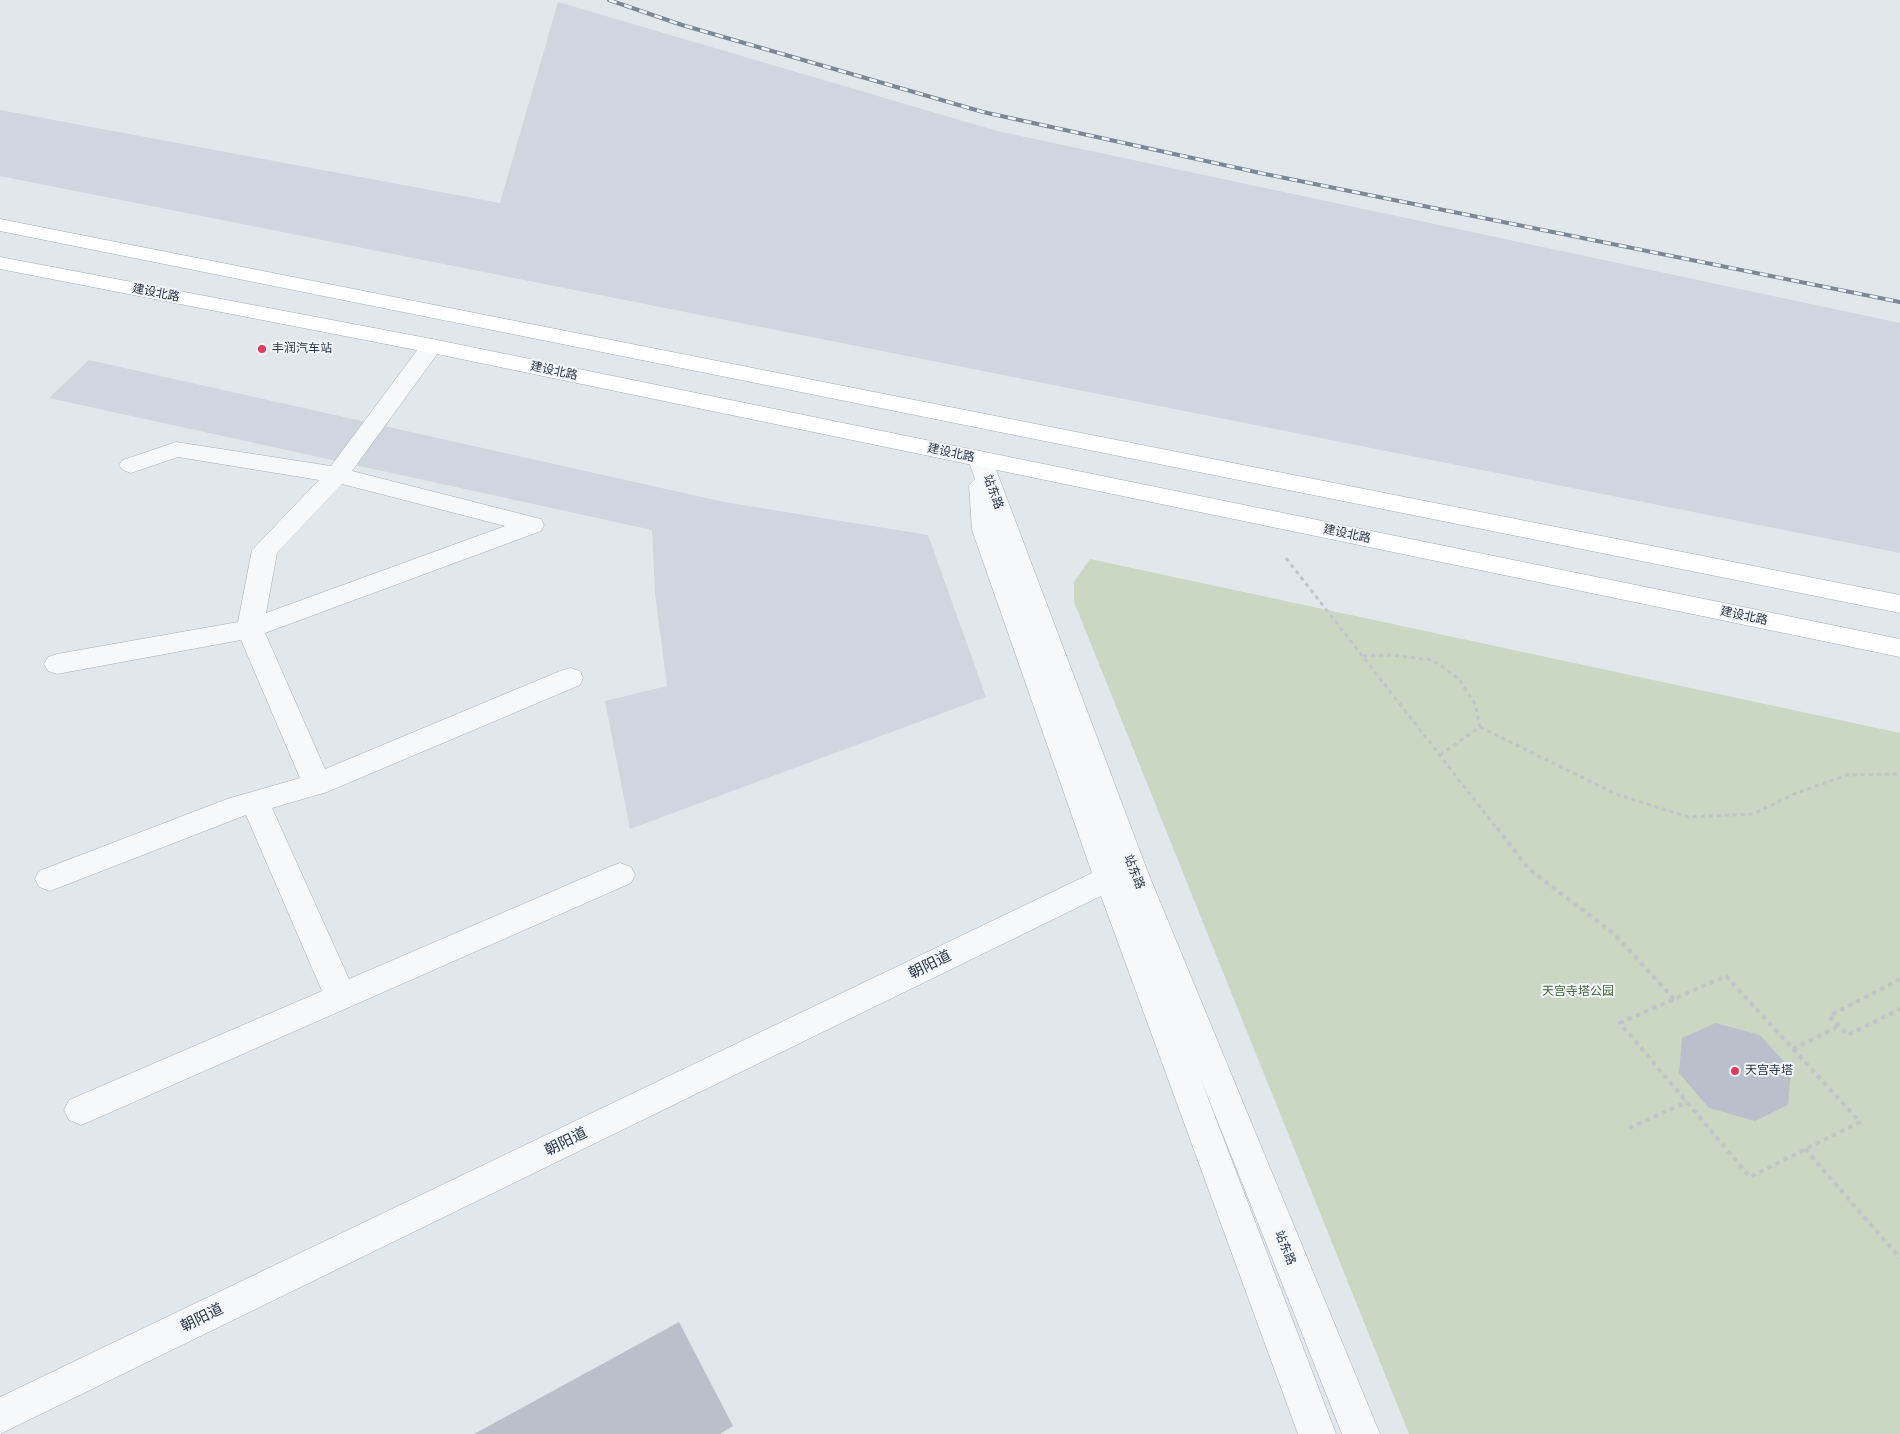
<!DOCTYPE html>
<html>
<head>
<meta charset="utf-8">
<style>
  body { margin:0 }
  canvas { display:block; background:#e2e7ec }
</style>
</head>
<body>
<canvas width="1900" height="1434"></canvas>
<script>
const context = document.querySelector('canvas').getContext('2d');
context.lineJoin = 'round';
function paint(path, color) { context.fillStyle = color; context.fill(path, 'evenodd'); }
function stroke(path, color, width, dash) { context.strokeStyle = color; context.lineWidth = width; context.lineCap = dash ? 'butt' : 'round'; context.setLineDash(dash || []); context.stroke(path); }
function label(font, color, halo, rows, align = 'center') {
  context.font = font + ' "IBM Plex Sans","Noto Sans SC",sans-serif'; context.lineWidth = 4; context.setLineDash([]); context.textBaseline = 'middle'; context.strokeStyle = halo; context.fillStyle = color; for (const [text, x, y, turn = 0] of rows) {
    context.save(); context.translate(x, y); context.rotate((+turn || 0) * Math.PI / 180); context.textAlign = isNaN(turn) ? turn : align; if (halo) context.strokeText(text, 0, 0); context.fillText(text, 0, 0); context.restore();
  }
}
const built = new Path2D(`
  M 558,2 L 997,131 L 1900,323 L 1900,553 L 0,176 L 0,110 L 500,203 Z
  M 89,360 L 724,502 L 928,535 L 986,697 L 630,829 L 605,701 L 667,686 L 655,594 L 652,530 L 49,398 Z`);
const green = new Path2D(`
  M 1090,559 L 1900,733 L 1900,1434 L 1409,1434 L 1074,602 L 1074,582 Z`);
const building = new Path2D(`
  M 1716,1023 L 1760,1035 L 1791,1070 L 1788,1105 L 1755,1121 L 1709,1108 L 1679,1073 L 1682,1038 Z
  M 679,1322 L 733,1426 L 720,1434 L 474,1434 Z`);
const pathFar1 = new Path2D(`
  M 1286,558 L 1498,830
  M 1363,656 L 1391,655 L 1432,660 L 1458,678 L 1475,704 L 1480,727 L 1440,755
  M 1480,727 L 1616,794 L 1688,817 L 1753,814 L 1794,794 L 1847,775 L 1900,774`);
const path = new Path2D(`
  M 1497,828 L 1529,869 L 1614,934 L 1674,999
  M 1726,976 L 1860,1122 L 1750,1177 L 1620,1023 Z
  M 1900,979 L 1829,1016 L 1848,1035 L 1900,1009
  M 1793,1049 L 1837,1027
  M 1629,1128 L 1687,1102
  M 1805,1149 L 1900,1258`);
const minor = new Path2D(`
  M 432,339 L 440,341 L 443,346 L 352,471 L 541,519 L 544,525 L 541,531 L 265,633 L 325,769 L 560,671 L 570,668 L 580,671 L 583,678 L 580,685 L 327,792 L 272,808 L 349,979 L 609,867 L 620,863 L 631,867 L 635,875 L 631,883 L 93,1120 L 81,1125 L 69,1120 L 64,1110 L 69,1100 L 322,991 L 246,815 L 50,891 L 39,887 L 35,879 L 39,871 L 227,799 L 300,778 L 241,640 L 57,674 L 48,671 L 44,664 L 48,657 L 57,654 L 238,622 L 252,550 L 319,480 L 178,457 L 131,473 L 123,470 L 119,465 L 123,460 L 176,442 L 331,466 L 424,341 ZM 342,484 L 505,526 L 266,613 L 277,553 Z
  M 980,451 L 988,454 L 992,459 L 1149,875 L 1380,1434 L 1342,1434 L 1200,1077 L 1336,1434 L 1298,1434 L 1101,896 L 0,1434 L 0,1397 L 1092,873 L 972,530 L 969,485 L 975,479 L 968,459 L 972,454 Z`);
const major = new Path2D(`
  M 0,219 L 1900,595 L 1900,613 L 0,231 Z
  M 0,257 L 432,339 L 1900,639 L 1900,657 L 432,353 L 0,269 Z`);
const rail = new Path2D(`
  M 609,0 L 682,25 L 983,112 L 1265,174 L 1900,302`);
const markers = [
  [262,349,5,"#de3b5f"],
  [1735,1071,5,"#de3b5f"]
];
const streetNames = [
  ["建设北路",156,293,11],
  ["建设北路",554,371,12],
  ["建设北路",951,453,12],
  ["站东路",993,492,70],
  ["建设北路",1347,534,12],
  ["建设北路",1744,616,12],
  ["站东路",1134,872,69],
  ["站东路",1285,1248,68]
];
const poiNames = [
  ["丰润汽车站",272,349],
  ["天宫寺塔",1745,1071]
];
const parkNames = [
  ["天宫寺塔公园",1578,992]
];
const nearStreetnames = [
  ["朝阳道",930,965,-26],
  ["朝阳道",566,1142,-26],
  ["朝阳道",202,1318,-26]
];
paint(built, '#d0d6df');
paint(green, '#c9d7c3');
paint(building, '#b9c0cb');
stroke(minor, '#a6aeb7', 1);
stroke(major, '#a0acb9', 1);
stroke(pathFar1, '#c0c5cb', 3, [4, 4]);
stroke(path, '#c0c5cb', 4, [4.5, 4.5]);
paint(minor, '#f6f8fa');
paint(major, '#fff');
stroke(rail, '#7a8798', 4);
stroke(rail, '#f3f6f9', 2.5, [8]);
for (const [x, y, r, color] of markers) { const dot = new Path2D(); dot.arc(x, y, r, 0, 2 * Math.PI); context.fillStyle = color; context.fill(dot); stroke(dot, '#f3f6f9', 2); }
label('12px', '#283547', '#f3f6f9', streetNames);
label('12px', '#283547', '#f3f6f9', poiNames, 'left');
label('12px', '#406434', '#f3f6f9', parkNames);
label('15px', '#283547', '#f3f6f9', nearStreetnames);
</script>
</body>
</html>
